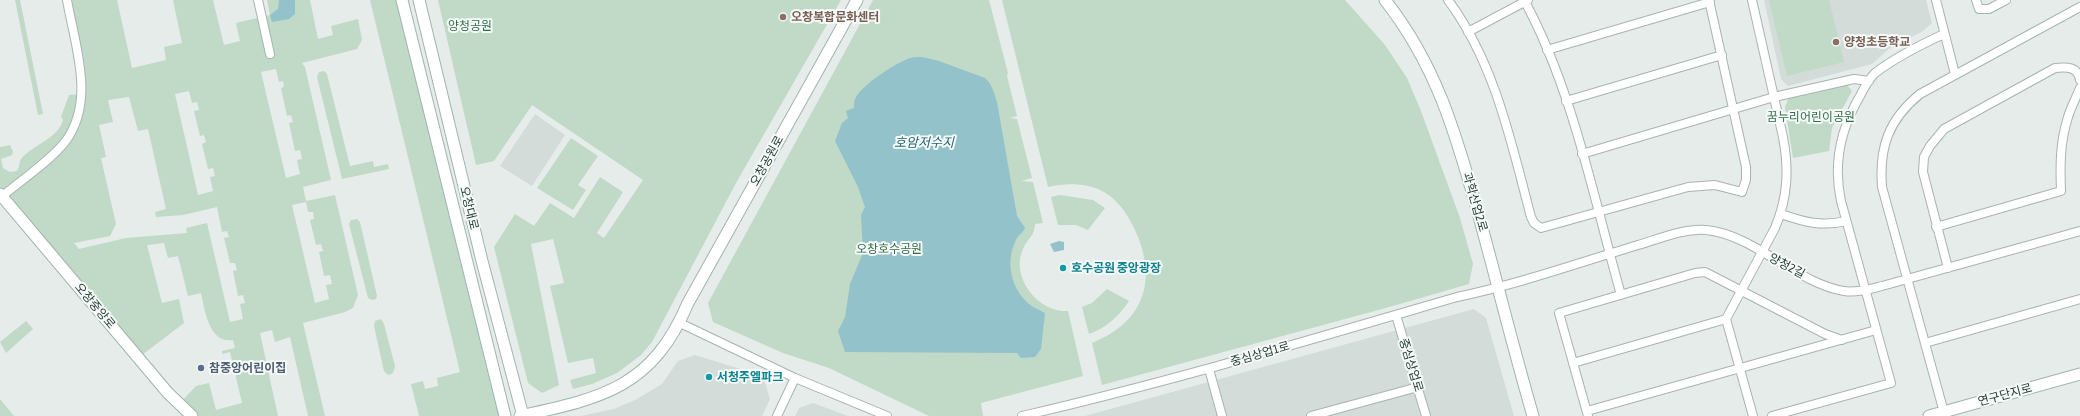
<!DOCTYPE html>
<html>
<head>
<meta charset="utf-8">
<style>
  body { margin:0 }
  canvas { display:block; background:#e5ece9 }
</style>
</head>
<body>
<canvas width="2080" height="416"></canvas>
<script>
const context = document.querySelector('canvas').getContext('2d');
context.lineJoin = 'round';
function paint(path, color) { context.fillStyle = color; context.fill(path, 'evenodd'); }
function stroke(path, color, width, dash) { context.strokeStyle = color; context.lineWidth = width; context.lineCap = dash ? 'butt' : 'round'; context.setLineDash(dash || []); context.stroke(path); }
function label(font, color, halo, rows, align = 'center') {
  context.font = font + ' "Asap Condensed","Noto Sans KR",sans-serif'; context.lineWidth = 4; context.setLineDash([]); context.textBaseline = 'middle'; context.strokeStyle = halo; context.fillStyle = color; for (const [text, x, y, turn = 0] of rows) {
    context.save(); context.translate(x, y); context.rotate((+turn || 0) * Math.PI / 180); context.textAlign = isNaN(turn) ? turn : align; if (halo) context.strokeText(text, 0, 0); context.fillText(text, 0, 0); context.restore();
  }
}
const built = new Path2D(`
  M 1764,0 L 1926,0 L 1932,23 L 1923,31 L 1889,49 L 1872,64 L 1788,86 L 1781,79 Z
  M 535,114 L 565,135 L 532,186 L 500,166 Z
  M 1474,309 L 1486,318 L 1514,416 L 1085,416 Z
  M 695,355 L 763,376 L 770,399 L 762,416 L 581,416 L 614,409 L 635,400 L 662,384 L 678,361 Z
  M 813,403 L 848,416 L 795,416 L 799,408 Z`);
const green = new Path2D(`
  M 15,0 L 20,0 L 43,114 L 38,115 Z
  M 67,0 L 117,0 L 132,68 L 166,60 L 164,47 L 182,43 L 173,0 L 213,0 L 224,45 L 240,41 L 236,23 L 270,15 L 267,0 L 310,0 L 318,39 L 333,35 L 331,26 L 358,19 L 362,40 L 357,49 L 302,63 L 305,67 L 331,180 L 303,187 L 306,201 L 335,195 L 358,295 L 353,308 L 345,312 L 303,323 L 325,416 L 308,416 L 290,337 L 275,342 L 272,330 L 260,333 L 278,416 L 192,416 L 179,404 L 196,386 L 209,383 L 216,410 L 242,403 L 230,352 L 222,354 L 222,351 L 235,348 L 233,340 C 209,344 205,311 201,293 L 188,296 L 178,256 L 168,258 L 164,243 L 147,245 L 162,303 L 179,299 L 184,323 L 138,358 L 0,194 L 0,147 L 10,145 L 13,152 L 12,155 L 1,159 L 3,168 L 10,172 L 17,171 C 20,167 19,162 21,159 C 32,145 58,139 63,120 L 61,117 L 69,95 L 82,94 ZM 276,69 L 279,82 L 283,81 L 284,87 L 281,88 L 287,116 L 291,115 L 293,122 L 289,123 L 295,151 L 300,150 L 302,159 L 297,160 L 300,174 L 286,178 L 261,72 ZM 189,91 L 192,103 L 197,102 L 199,110 L 194,111 L 200,136 L 204,135 L 206,142 L 202,144 L 208,169 L 213,168 L 215,176 L 210,177 L 213,191 L 198,195 L 175,94 ZM 129,97 L 138,131 L 148,129 L 166,209 L 155,212 L 156,217 L 183,215 L 217,207 L 222,232 L 227,231 L 229,237 L 224,238 L 230,263 L 235,263 L 237,270 L 233,271 L 238,296 L 243,295 L 245,303 L 240,304 L 243,319 L 230,322 L 207,223 L 186,228 L 187,233 L 126,238 L 79,249 L 74,243 L 110,236 L 116,224 L 101,158 L 106,157 L 99,125 L 113,122 L 108,100 ZM 306,202 L 308,212 L 313,212 L 314,219 L 310,220 L 316,245 L 321,244 L 323,251 L 319,252 L 324,276 L 330,275 L 332,284 L 326,285 L 329,299 L 315,303 L 292,205 Z
  M 370,0 L 402,0 L 504,416 L 419,416 L 411,384 L 423,381 L 425,389 L 438,386 L 437,378 L 460,372 Z
  M 438,0 L 841,0 L 736,183 L 652,342 L 641,355 L 617,373 L 592,384 L 573,389 L 570,380 L 596,373 L 593,358 L 568,363 L 550,286 L 564,283 L 553,239 L 531,244 L 559,385 L 542,393 L 528,383 L 494,247 L 515,214 L 534,226 L 550,203 L 574,218 L 600,177 L 623,192 L 597,233 L 604,238 L 643,180 L 532,105 L 494,161 L 476,165 Z
  M 873,0 L 989,0 L 1008,73 L 1007,76 L 1017,116 L 1010,118 L 1017,119 L 1032,178 L 1021,181 L 1033,182 L 1043,223 L 1035,224 C 1035,236 1027,239 1023,249 C 1010,278 1039,313 1068,311 L 1083,376 L 981,403 L 983,416 L 929,416 L 829,368 L 783,353 L 713,322 L 708,303 Z
  M 1002,0 L 1345,0 L 1385,45 L 1407,78 L 1421,111 L 1460,218 L 1473,264 L 1469,284 L 1393,306 L 1102,385 L 1092,343 C 1147,321 1159,276 1132,224 C 1126,212 1115,197 1102,191 C 1086,183 1066,183 1048,187 Z
  M 1769,0 L 1829,0 L 1844,62 L 1787,76 Z
  M 324,71 L 327,74 L 350,166 L 373,161 L 374,167 L 388,164 L 389,169 L 342,179 L 317,77 L 319,72 Z
  M 1846,83 L 1852,91 L 1832,128 L 1829,151 L 1793,158 L 1785,107 L 1789,97 Z
  M 571,138 L 598,156 L 578,185 L 586,190 L 573,210 L 537,188 Z
  M 1060,195 L 1093,200 L 1105,208 L 1088,230 L 1076,225 L 1058,225 L 1051,197 Z
  M 357,219 L 360,222 L 377,296 L 376,299 L 372,300 L 368,298 L 349,224 L 351,220 Z
  M 1107,289 L 1129,301 C 1119,316 1106,328 1089,334 L 1082,307 L 1092,303 Z
  M 381,319 L 384,324 L 395,366 L 393,373 L 388,375 L 384,371 L 374,326 L 375,321 Z
  M 26,321 L 33,329 L 6,353 L 0,342 Z
  M 0,399 L 14,416 L 0,416 Z`);
const water = new Path2D(`
  M 279,0 L 295,0 L 295,14 L 289,19 L 272,22 L 270,15 L 278,9 Z
  M 922,57 L 939,61 L 985,78 C 992,84 994,93 997,102 L 1017,216 L 1025,228 C 1023,233 1018,235 1016,240 C 1006,259 1010,284 1024,299 C 1029,306 1038,309 1045,313 L 1041,349 L 1035,357 L 1021,358 L 1017,353 L 845,352 L 838,331 L 845,317 L 850,284 L 863,253 L 861,215 L 865,207 L 858,187 L 835,141 L 842,123 L 848,118 L 846,111 L 854,108 C 854,105 854,101 855,99 C 860,86 897,62 910,58 C 913,57 918,57 922,57 Z
  M 1059,241 L 1064,242 L 1064,250 L 1054,252 L 1050,244 Z`);
const street = new Path2D(`
  M 258,0 L 270,54
  M 1448,0 C 1495,63 1511,142 1531,217 L 1534,223 L 1541,228 L 1688,187 L 1715,185 L 1742,192 L 1746,180 L 1746,167 L 1709,0
  M 1524,0 C 1572,87 1594,199 1621,295
  M 1936,0 L 1955,74
  M 1976,0 L 1979,9 L 1989,9 L 2006,0
  M 1468,32 L 1528,0
  M 1547,50 L 1710,2
  M 1566,101 L 1722,55
  M 1582,154 L 1774,97 L 1854,79 L 1869,81
  M 0,198 C 20,181 49,162 65,142 C 96,101 75,46 67,0
  M 1781,214 C 1804,222 1822,227 1846,221
  M 1936,227 L 2061,191 C 2060,165 2060,142 2068,117 C 2071,107 2076,98 2080,88
  M 1948,268 L 1923,172 L 1924,157 L 1930,146 L 1944,129 L 2055,68 C 2066,67 2078,66 2080,80
  M 1396,315 L 1426,416
  M 1726,319 L 1775,228 C 1788,197 1789,169 1783,137 L 1752,0
  M 680,323 L 795,378 L 887,416
  M 1925,343 L 2080,299
  M 1573,363 L 1726,319 L 1753,416
  M 1209,369 L 1222,416
  M 1587,411 L 1876,330
  M 777,416 L 795,378
  M 1022,416 C 1169,382 1313,339 1457,297 C 1519,284 1578,263 1638,245 C 1659,239 1684,228 1706,230 C 1753,234 1798,284 1844,291 C 1856,293 1870,289 1882,286 L 2080,231
  M 1311,416 L 1418,387
  M 1588,416 L 1559,313 L 1695,273 L 1705,272 L 1825,334 L 1842,340
  M 1772,416 L 1891,383 L 1841,201 C 1833,164 1841,128 1860,96 C 1864,88 1869,79 1875,73 C 1896,57 1920,45 1944,34
  M 1945,416 L 1882,187 C 1879,148 1888,120 1920,94 L 2080,7`);
const secondary = new Path2D(`
  M 402,0 L 505,416
  M 419,0 L 482,261 L 523,416
  M 1385,0 C 1436,65 1455,131 1477,209 C 1496,278 1513,347 1533,416
  M 0,194 L 168,393 L 192,416
  M 520,416 C 602,398 652,388 688,303 L 857,0
  M 1929,416 L 2080,374`);
const markers = [
  [783,17,4,"#8d6e63"],
  [1836,42,4,"#8d6e63"],
  [1063,268,4,"#0f9aa8"],
  [201,368,4,"#5c6f8a"],
  [709,377,4,"#0f9aa8"]
];
const educationNames = [
  ["오창복합문화센터",791,17],
  ["양청초등학교",1844,42]
];
const parkNames = [
  ["양청공원",470,26],
  ["꿈누리어린이공원",1811,117],
  ["오창호수공원",889,249]
];
const streetNames = [
  ["오창공원로",767,161,-61],
  ["과학산업2로",1475,202,74],
  ["오창대로",469,208,76],
  ["양청2길",1787,266,28],
  ["오창중앙로",95,306,50],
  ["중심상업1로",1260,354,-16],
  ["중심상업로",1411,365,73],
  ["연구단지로",2005,395,-15]
];
const cultureNames = [
  ["호수공원 중앙광장",1071,268],
  ["서청주엘파크",717,377]
];
const serviceNames = [
  ["참중앙어린이집",209,368]
];
const waterNames = [
  ["호암저수지",924,143]
];
paint(built, '#d3dcd8');
paint(green, '#c0dac7');
paint(water, '#94c2ca');
stroke(street, '#a8b4b0', 10);
stroke(secondary, '#a1b4ad', 13);
stroke(street, '#fff', 8);
stroke(secondary, '#fff', 11);
for (const [x, y, r, color] of markers) { const dot = new Path2D(); dot.arc(x, y, r, 0, 2 * Math.PI); context.fillStyle = color; context.fill(dot); stroke(dot, '#f5f9f7', 1.5); }
label('bold 12px', '#785e54', '#f5f9f7', educationNames, 'left');
label('12px', '#356e4b', '#f5f9f7', parkNames);
label('12px', '#263c36', '#f5f9f7', streetNames);
label('bold 12px', '#0d838f', '#f5f9f7', cultureNames, 'left');
label('bold 12px', '#4e5e75', '#f5f9f7', serviceNames, 'left');
label('italic 13px', '#276571', '#f5f9f7', waterNames);
</script>
</body>
</html>
